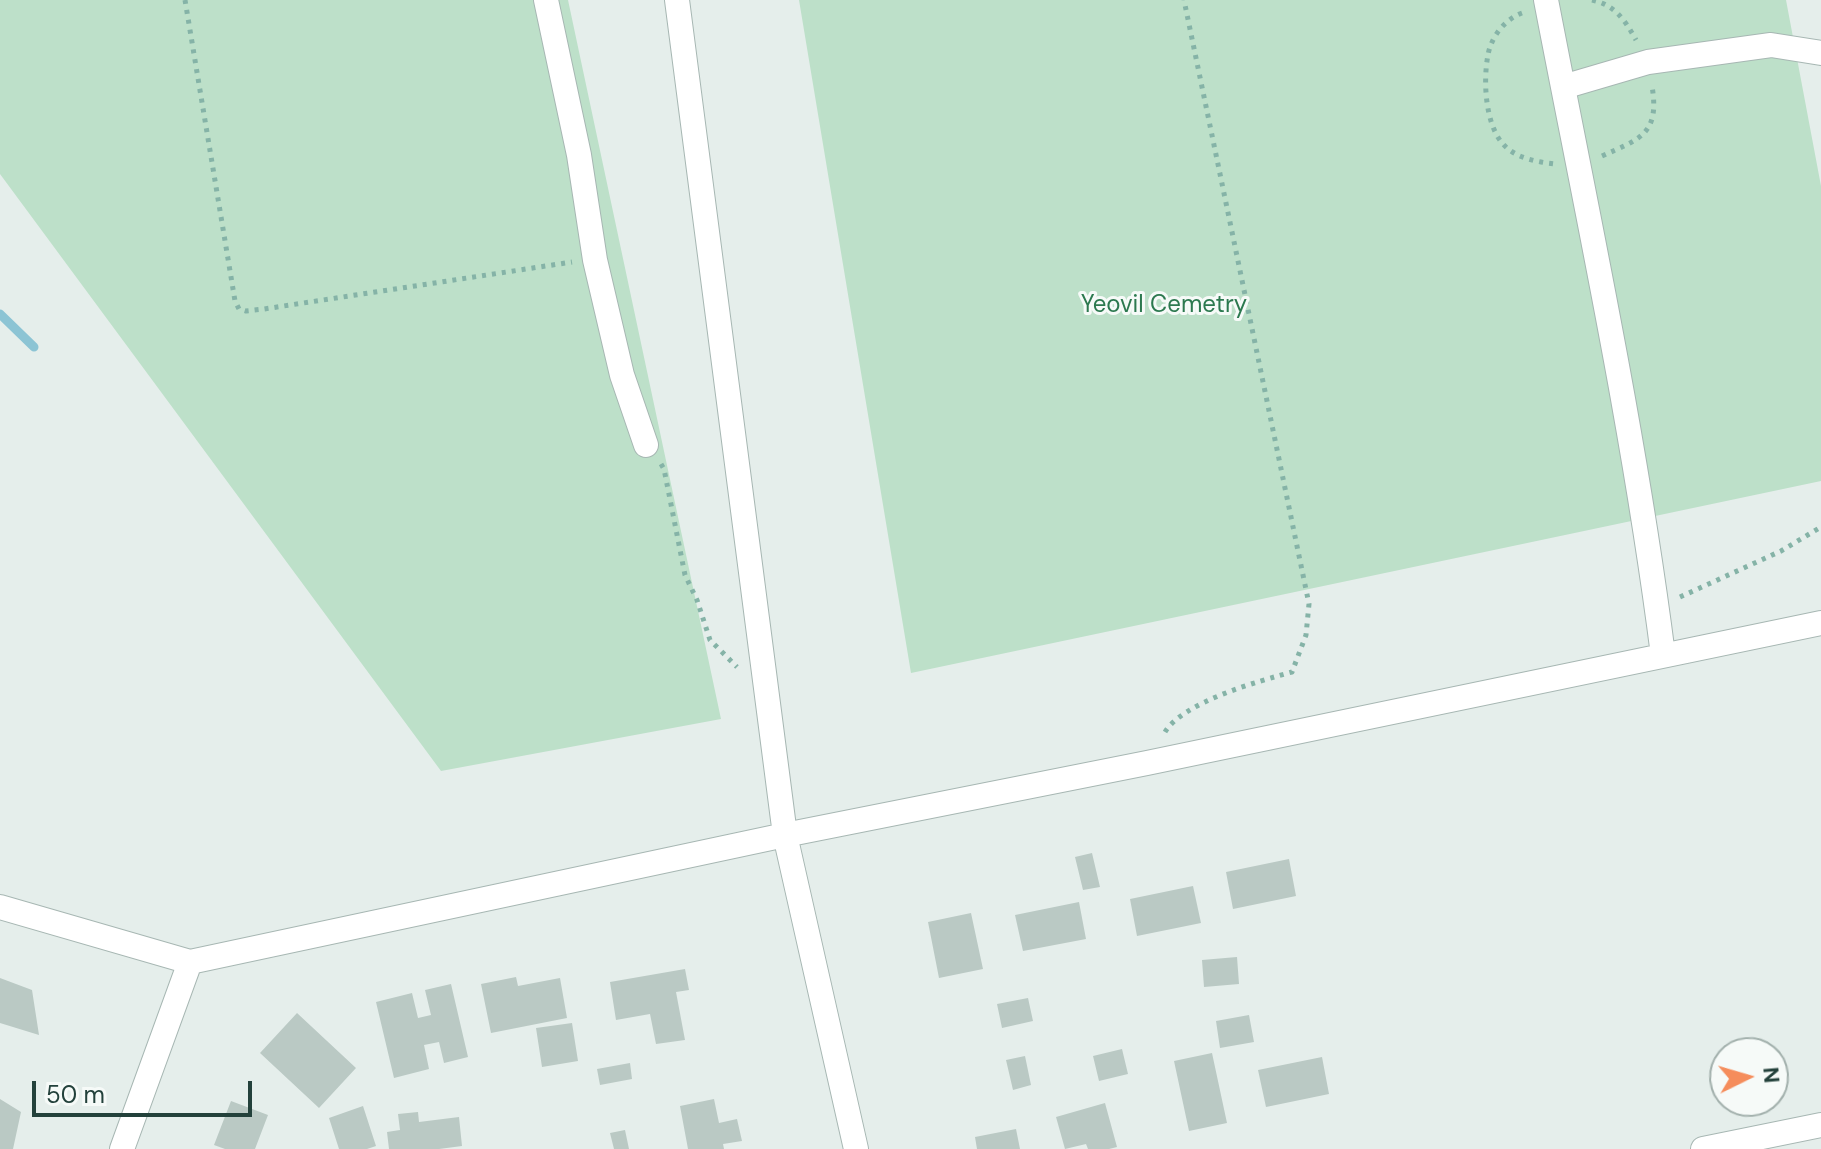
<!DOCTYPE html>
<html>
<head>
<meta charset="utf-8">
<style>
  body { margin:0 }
  #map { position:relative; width:1821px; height:1149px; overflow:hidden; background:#e5eeeb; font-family:"DM Sans",sans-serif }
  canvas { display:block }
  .north { position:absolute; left:1709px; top:1037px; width:80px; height:80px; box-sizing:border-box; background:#f6faf8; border:2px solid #a2b0ac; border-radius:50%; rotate:85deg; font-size:22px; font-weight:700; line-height:32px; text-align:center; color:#23413b }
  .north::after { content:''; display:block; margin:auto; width:28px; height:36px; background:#f58d5c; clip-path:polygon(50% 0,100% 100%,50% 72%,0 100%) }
  .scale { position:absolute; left:32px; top:1081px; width:220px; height:36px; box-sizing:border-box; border:4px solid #23413b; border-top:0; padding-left:10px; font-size:24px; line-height:28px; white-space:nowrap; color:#23413b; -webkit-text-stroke:6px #f6faf8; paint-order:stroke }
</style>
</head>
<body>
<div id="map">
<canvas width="1821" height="1149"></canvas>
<div class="north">N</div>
<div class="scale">50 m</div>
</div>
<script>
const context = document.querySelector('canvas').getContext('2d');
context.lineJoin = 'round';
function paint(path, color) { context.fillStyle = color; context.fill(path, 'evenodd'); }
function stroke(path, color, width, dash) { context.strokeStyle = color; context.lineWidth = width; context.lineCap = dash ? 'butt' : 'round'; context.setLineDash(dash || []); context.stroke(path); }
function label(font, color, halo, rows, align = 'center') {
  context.font = font + ' "DM Sans",sans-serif'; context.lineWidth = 6; context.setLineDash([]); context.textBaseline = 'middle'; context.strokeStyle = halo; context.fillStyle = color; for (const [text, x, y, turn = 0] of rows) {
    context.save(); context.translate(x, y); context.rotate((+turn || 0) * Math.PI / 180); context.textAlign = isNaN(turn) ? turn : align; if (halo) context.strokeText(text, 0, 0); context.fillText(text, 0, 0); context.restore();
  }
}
const green = new Path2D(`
  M 0,0 L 568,0 L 721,719 L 441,771 L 0,174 Z
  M 799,0 L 1786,0 L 1821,186 L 1821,481 L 911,673 Z`);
const stream = new Path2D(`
  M 0,314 L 34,347`);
const building = new Path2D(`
  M 1092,853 L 1100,887 L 1083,890 L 1075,857 Z
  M 1289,859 L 1296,896 L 1233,909 L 1226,872 Z
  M 1193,886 L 1201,923 L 1137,936 L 1130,899 Z
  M 1079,902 L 1086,939 L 1023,951 L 1015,915 Z
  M 971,913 L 983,969 L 939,978 L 928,922 Z
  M 1237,957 L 1239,984 L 1204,987 L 1202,960 Z
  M 685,969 L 689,990 L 676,992 L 685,1040 L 656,1044 L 650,1014 L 616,1020 L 610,982 Z
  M 516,977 L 518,986 L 560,978 L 567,1018 L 491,1033 L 481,984 Z
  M 0,978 L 32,990 L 39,1035 L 0,1023 Z
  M 451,984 L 468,1057 L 444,1063 L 439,1042 L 424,1045 L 429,1069 L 394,1078 L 376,1002 L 412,993 L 418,1018 L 431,1015 L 425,990 Z
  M 1028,998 L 1033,1021 L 1002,1028 L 997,1004 Z
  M 297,1013 L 356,1068 L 319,1108 L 260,1053 Z
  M 1249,1015 L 1254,1042 L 1220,1048 L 1216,1021 Z
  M 572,1023 L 578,1061 L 542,1067 L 536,1028 Z
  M 1122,1049 L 1128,1074 L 1099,1081 L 1093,1056 Z
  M 1212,1053 L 1227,1123 L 1189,1131 L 1174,1061 Z
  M 1025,1056 L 1031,1085 L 1013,1090 L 1006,1060 Z
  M 1322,1057 L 1329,1094 L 1266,1107 L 1258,1070 Z
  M 630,1063 L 632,1079 L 600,1085 L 597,1069 Z
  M 0,1099 L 21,1112 L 13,1149 L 0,1149 Z
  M 714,1099 L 719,1123 L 737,1119 L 742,1141 L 723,1144 L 724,1149 L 688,1149 L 680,1106 Z
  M 231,1101 L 268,1115 L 255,1149 L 225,1149 L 214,1145 Z
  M 1105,1103 L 1117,1147 L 1109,1149 L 1088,1149 L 1086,1144 L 1065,1149 L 1056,1117 Z
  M 363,1106 L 376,1146 L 367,1149 L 339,1149 L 329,1118 Z
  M 418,1112 L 419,1122 L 459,1117 L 462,1146 L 439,1149 L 389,1149 L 387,1132 L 400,1130 L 398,1114 Z
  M 1016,1129 L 1020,1149 L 977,1149 L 975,1137 Z
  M 625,1130 L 629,1149 L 614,1149 L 610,1133 Z`);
const path = new Path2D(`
  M 185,0 L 235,301 L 239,309 L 246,311 L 264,309 L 572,262
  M 1592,0 C 1615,5 1625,20 1636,40
  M 1522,13 C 1505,19 1491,37 1488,55 C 1483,80 1485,124 1503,144 C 1515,158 1537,162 1555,164
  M 1602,156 C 1640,139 1660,134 1652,86
  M 661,464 L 664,469 L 685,575 L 697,600 L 710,640 L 737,667
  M 1680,597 L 1781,551 L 1821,527
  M 1165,732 C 1183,702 1259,681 1292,672 L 1306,635 L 1309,604 L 1184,0`);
const minor = new Path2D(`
  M 546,0 L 579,155 L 595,260 L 622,375 L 646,445
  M 677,0 L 785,835 L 856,1149
  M 1546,0 C 1588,218 1635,435 1663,655
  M 1563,87 L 1648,62 L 1771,45 L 1821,53
  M 0,907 L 190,962
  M 122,1149 L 190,962 L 785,835 L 1147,763 L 1821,623
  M 1703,1149 L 1821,1125`);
const parkNames = [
  ["Yeovil Cemetry",1164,306]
];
paint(green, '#bde0c9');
stroke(stream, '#8cc4d4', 9);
paint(building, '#bac9c4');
stroke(minor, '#a7b7b3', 26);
stroke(path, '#85b3a7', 5, [4, 6]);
stroke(minor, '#fff', 24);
label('24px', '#2c794f', '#f6faf8', parkNames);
</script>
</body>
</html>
